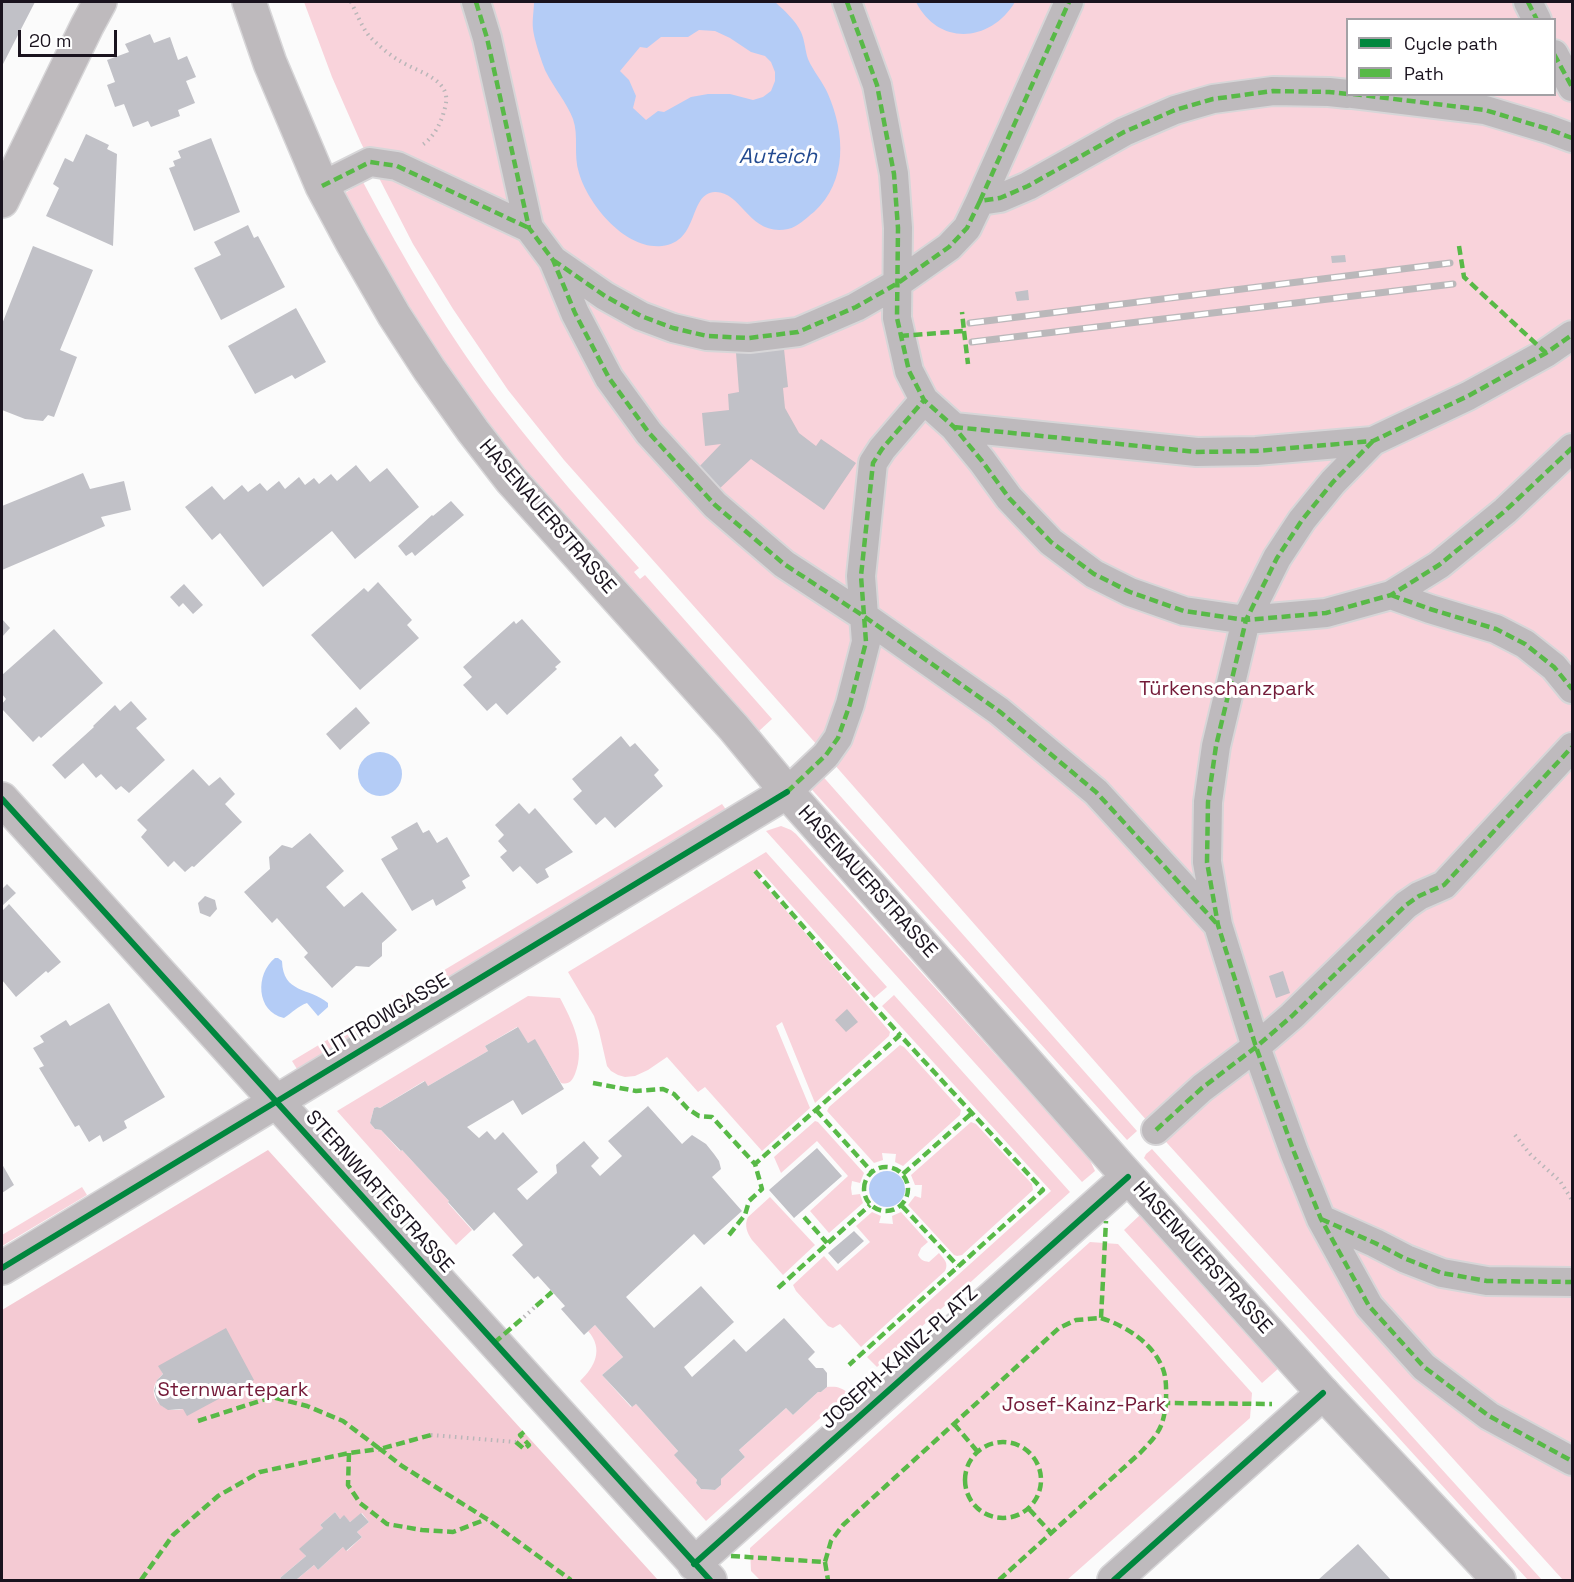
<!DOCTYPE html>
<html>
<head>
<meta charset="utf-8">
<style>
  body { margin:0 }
  #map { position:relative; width:1574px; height:1582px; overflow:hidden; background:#fbfbfb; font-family:"Space Grotesk",sans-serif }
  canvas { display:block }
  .frame { position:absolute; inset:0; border:3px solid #1a131e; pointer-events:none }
  .legend { position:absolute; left:1346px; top:18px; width:210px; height:78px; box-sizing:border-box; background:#fff; border:2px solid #a3a1a5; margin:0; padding:8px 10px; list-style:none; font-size:18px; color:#1a131e }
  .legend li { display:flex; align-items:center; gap:12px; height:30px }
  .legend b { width:30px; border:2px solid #a3a1a5 }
  .scale { position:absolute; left:18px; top:30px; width:99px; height:27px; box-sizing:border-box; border:3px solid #1a131e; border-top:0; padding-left:8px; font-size:18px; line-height:21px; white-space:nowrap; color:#1a131e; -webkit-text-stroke:4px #fff; paint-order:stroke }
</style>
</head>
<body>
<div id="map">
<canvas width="1574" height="1582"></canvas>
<div class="frame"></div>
<ul class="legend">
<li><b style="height:8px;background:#00873e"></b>Cycle path</li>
<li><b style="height:8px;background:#58b947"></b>Path</li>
</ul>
<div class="scale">20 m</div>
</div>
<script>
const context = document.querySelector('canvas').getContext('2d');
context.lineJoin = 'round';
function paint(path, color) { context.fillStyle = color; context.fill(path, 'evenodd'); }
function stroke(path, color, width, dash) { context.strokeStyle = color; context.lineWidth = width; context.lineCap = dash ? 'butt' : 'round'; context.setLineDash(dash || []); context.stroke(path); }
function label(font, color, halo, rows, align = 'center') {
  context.font = font + ' "Space Grotesk",sans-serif'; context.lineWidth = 6; context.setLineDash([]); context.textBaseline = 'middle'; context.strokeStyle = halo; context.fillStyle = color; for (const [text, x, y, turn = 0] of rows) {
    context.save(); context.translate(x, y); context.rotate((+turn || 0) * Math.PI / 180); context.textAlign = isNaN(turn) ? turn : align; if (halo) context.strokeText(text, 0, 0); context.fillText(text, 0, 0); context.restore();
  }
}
const green = new Path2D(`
  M 304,2 L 1572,2 L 1572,1580 L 1563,1580 L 1148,1122 L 826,755 L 564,460 L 508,390 L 453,309 L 413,244 L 361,143 L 332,77 ZM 1348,20 L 1554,20 L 1554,94 L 1348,94 Z
  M 363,182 C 405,261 449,337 503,407 C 546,463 592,515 639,568 L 634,572 L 640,579 L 645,575 L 772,719 L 759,731 L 561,511 L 532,479 L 485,419 L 441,357 L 398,290 L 345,193 Z
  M 819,772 L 1137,1131 L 1127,1140 L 806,783 Z
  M 722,804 L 727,811 L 384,1019 L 379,1009 Z
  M 781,826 L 791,830 L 796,834 L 1089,1158 L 1095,1171 L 1082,1182 L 766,831 Z
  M 766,852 L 887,987 L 874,998 L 759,869 L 753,872 L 890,1032 L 889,1036 L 815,1103 L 782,1022 L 776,1026 L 810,1108 L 762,1151 L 705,1087 L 698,1092 L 667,1057 L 648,1070 L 635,1076 L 625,1077 L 618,1075 L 611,1071 L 607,1066 L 599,1031 L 594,1016 L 568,972 Z
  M 894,995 L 1070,1192 L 877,1367 L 867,1357 L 1051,1191 L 882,1006 Z
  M 528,996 L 560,998 C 572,1021 586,1047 575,1074 C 572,1081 569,1085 561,1083 L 535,1040 L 528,1043 L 517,1027 L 485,1046 L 488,1051 L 428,1086 L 424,1081 L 380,1108 L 377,1107 L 374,1108 L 370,1123 L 375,1129 L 381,1130 L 400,1151 L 402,1150 L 449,1201 L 448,1203 L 472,1230 L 456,1245 L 337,1111 Z
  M 367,1016 L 372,1025 L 297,1069 L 292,1061 Z
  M 900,1045 L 904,1047 L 961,1110 L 960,1115 L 903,1166 L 895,1162 L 896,1154 L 882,1153 L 883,1160 L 874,1163 L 827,1111 L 829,1107 Z
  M 815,1121 L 818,1122 L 864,1173 L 860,1183 L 852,1181 L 851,1188 L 852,1195 L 860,1194 L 863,1203 L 829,1233 L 810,1211 L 848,1176 L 817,1141 L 781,1173 L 774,1157 Z
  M 971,1122 L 976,1124 L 1032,1184 L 1033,1190 L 962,1255 L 957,1256 L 954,1255 L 908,1205 L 915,1196 L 921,1198 L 922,1185 L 915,1185 L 911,1175 Z
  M 1152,1149 L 1542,1580 L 1528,1580 L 1146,1160 L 1144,1158 L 1146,1154 Z
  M 82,1187 L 87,1195 L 2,1246 L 2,1235 Z
  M 770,1197 L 815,1245 L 783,1275 L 752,1240 C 747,1233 744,1225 748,1217 Z
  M 872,1212 L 881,1216 L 879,1223 L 893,1224 L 892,1216 L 901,1212 L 928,1242 L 921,1248 L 918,1255 C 921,1260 923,1261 929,1262 L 939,1253 C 944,1259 949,1263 945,1271 L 861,1347 L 840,1324 L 833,1328 L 828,1326 L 796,1291 L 793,1285 L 824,1256 L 837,1271 L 870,1242 L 856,1226 Z
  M 1140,1215 L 1279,1368 L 1262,1383 L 1124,1230 Z
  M 1090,1242 L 1118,1244 L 1252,1393 L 1250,1418 L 1067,1580 L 760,1580 L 751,1571 L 750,1548 Z
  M 595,1325 L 623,1357 L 602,1375 L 631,1407 L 636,1404 L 678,1451 L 675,1455 L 697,1480 L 696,1483 L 701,1489 L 715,1490 L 721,1485 L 721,1479 L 745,1457 L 739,1450 L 786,1408 L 793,1415 L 818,1392 L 821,1392 L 827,1387 C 836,1386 841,1387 848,1393 L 706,1521 L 580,1381 C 595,1367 604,1349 588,1331 Z`);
const forest = new Path2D(`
  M 268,1150 L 658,1580 L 296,1580 L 314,1565 L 318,1570 L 343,1547 L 347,1551 L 362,1537 L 357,1532 L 369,1522 L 362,1513 L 350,1522 L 344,1516 L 340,1519 L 335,1512 L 320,1525 L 323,1528 L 300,1549 L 306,1556 L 280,1578 L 282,1580 L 2,1580 L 2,1310 ZM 159,1366 L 187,1416 L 183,1409 C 158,1415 143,1390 163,1374 Z`);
const water = new Path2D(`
  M 534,2 L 775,2 C 784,10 796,21 801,32 C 805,41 805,50 808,59 C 813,71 823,82 828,94 C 845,133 848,181 814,212 C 806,218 798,227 788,229 C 749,237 742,191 715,192 C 688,193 700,242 662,246 C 625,250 588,204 579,173 C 573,155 579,136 573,119 C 567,103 554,88 546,72 C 542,63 534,39 533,29 C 532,20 534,10 534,2 ZM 699,30 L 715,31 L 730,38 L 751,52 L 765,56 L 771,62 L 775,72 L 775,81 L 771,91 L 763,97 L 753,100 L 730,94 L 708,94 L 691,97 L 664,112 L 658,111 L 646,120 L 633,108 L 636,96 L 629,80 L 620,71 L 640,47 L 647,48 L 661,37 L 688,37 Z
  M 916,2 L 1015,2 C 991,42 939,47 916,2 Z
  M358 774a22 22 0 1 1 44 0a22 22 0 1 1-44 0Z
  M 275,958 L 278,958 L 282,961 C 283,994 309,987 328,1003 L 328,1007 L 318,1016 L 307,1003 C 298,1006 292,1013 284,1018 C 256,1012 255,974 275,958 Z
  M869 1189a18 18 0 1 1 36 0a18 18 0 1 1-36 0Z`);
const building = new Path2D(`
  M 2,2 L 35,2 L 2,66 Z
  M 150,34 L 154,43 L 170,37 L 178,60 L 187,56 L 196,77 L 186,81 L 195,103 L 178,110 L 180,116 L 151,127 L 148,121 L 133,127 L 124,104 L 115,107 L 107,85 L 115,82 L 107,60 L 129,52 L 125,44 Z
  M 86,134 L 109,145 L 107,149 L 117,154 L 113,246 L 46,216 L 59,188 L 53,184 L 65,158 L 73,162 Z
  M 211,138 L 240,212 L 194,231 L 169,168 L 175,166 L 173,161 L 181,158 L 178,151 Z
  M 248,225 L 254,238 L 258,236 L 285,287 L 221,320 L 194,268 L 221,255 L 214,242 Z
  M 33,246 L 93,270 L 60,350 L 77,357 L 54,417 L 48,415 L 43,421 L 25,419 L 2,410 L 2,324 Z
  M 1345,255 L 1346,262 L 1332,263 L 1331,256 Z
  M 1028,290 L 1029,300 L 1017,301 L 1015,292 Z
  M 296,308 L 326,362 L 295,379 L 292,375 L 255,394 L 228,346 Z
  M 784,349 L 788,387 L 783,388 L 785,408 L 799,433 L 816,446 L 821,439 L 856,463 L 824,510 L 751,459 L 718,490 L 697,469 L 721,444 L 705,446 L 702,413 L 729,410 L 728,394 L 739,392 L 736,353 Z
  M 356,465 L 370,482 L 387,468 L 419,507 L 355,559 L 332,531 L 263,587 L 220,533 L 212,540 L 185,507 L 212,486 L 224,500 L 242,485 L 248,492 L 260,483 L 267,491 L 279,481 L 285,489 L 299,477 L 305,485 L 314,478 L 319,484 L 331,474 L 337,481 Z
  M 83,473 L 90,489 L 124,481 L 131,510 L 101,517 L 105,526 L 2,570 L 2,506 Z
  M 451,501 L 464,515 L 415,556 L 412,552 L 406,556 L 398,546 L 432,515 L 433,516 Z
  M 378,582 L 412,620 L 407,625 L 419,638 L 360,690 L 311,635 L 364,588 L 368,592 Z
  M 184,584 L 203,605 L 193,614 L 183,603 L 179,607 L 170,597 Z
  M 2,619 L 10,628 L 2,637 Z
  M 522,619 L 561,662 L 555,667 L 557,669 L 507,715 L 496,703 L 487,711 L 463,685 L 472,677 L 463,667 L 514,621 L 516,624 Z
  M 54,629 L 103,683 L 41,738 L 39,736 L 33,742 L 2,709 L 2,704 L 6,699 L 2,694 L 2,675 Z
  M 131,701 L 147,719 L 136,728 L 165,760 L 129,793 L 121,786 L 116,790 L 101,774 L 96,778 L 83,763 L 65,779 L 52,765 L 94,727 L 93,726 L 115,705 L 120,711 Z
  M 356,707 L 370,723 L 340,750 L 326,734 Z
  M 621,736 L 630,747 L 635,743 L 659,770 L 654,775 L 663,786 L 615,828 L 605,817 L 596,825 L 573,799 L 582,791 L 572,779 Z
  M 193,769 L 209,786 L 220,777 L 235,794 L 225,804 L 242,822 L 194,867 L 192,866 L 185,872 L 174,861 L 168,867 L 141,837 L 147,830 L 137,820 Z
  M 519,803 L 529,814 L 535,808 L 573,852 L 545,869 L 549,877 L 537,884 L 520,866 L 513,872 L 500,857 L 507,851 L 498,841 L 504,835 L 495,825 Z
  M 417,822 L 423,833 L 429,830 L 437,843 L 447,837 L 470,876 L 462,881 L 466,888 L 436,906 L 433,899 L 412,911 L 381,859 L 398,849 L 391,837 Z
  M 310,833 L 344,871 L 326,887 L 344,907 L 362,892 L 397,930 L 382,943 L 382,956 L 369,967 L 356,966 L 332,988 L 304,957 L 308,953 L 277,918 L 272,923 L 244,892 L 270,869 L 269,857 L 282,845 L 292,848 Z
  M 7,884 L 16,893 L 2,906 L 2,889 Z
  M 205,896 L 215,900 L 217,909 L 210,917 L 200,913 L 198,903 Z
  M 9,904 L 61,962 L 48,973 L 46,971 L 16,997 L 2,980 L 2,911 Z
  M 1283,971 L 1290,993 L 1276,998 L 1269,976 Z
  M 109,1003 L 165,1097 L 124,1121 L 127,1128 L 103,1142 L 100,1135 L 89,1142 L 79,1125 L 75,1127 L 39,1068 L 44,1066 L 33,1048 L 44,1042 L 40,1036 L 66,1020 L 70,1026 Z
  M 847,1009 L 858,1022 L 846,1032 L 835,1020 Z
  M 518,1027 L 528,1043 L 535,1039 L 564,1089 L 522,1115 L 513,1100 L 467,1127 L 479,1138 L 487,1131 L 495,1140 L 503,1132 L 538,1172 L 517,1189 L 527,1200 L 557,1173 L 556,1165 L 584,1141 L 599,1158 L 591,1166 L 600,1176 L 622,1156 L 608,1141 L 648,1106 L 682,1144 L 692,1135 L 706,1144 L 714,1154 L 719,1161 L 721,1169 L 712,1177 L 742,1211 L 704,1245 L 694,1234 L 626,1297 L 654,1328 L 701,1286 L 734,1322 L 684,1367 L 692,1377 L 734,1339 L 746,1352 L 784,1318 L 815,1352 L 808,1359 L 816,1368 L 823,1368 L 827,1373 L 827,1387 L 821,1392 L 818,1392 L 793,1415 L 786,1408 L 739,1450 L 745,1457 L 721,1479 L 721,1485 L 715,1490 L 701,1489 L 696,1483 L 697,1480 L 674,1455 L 678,1451 L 636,1404 L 632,1407 L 602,1375 L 623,1357 L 595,1325 L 584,1335 L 561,1309 L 565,1306 L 538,1276 L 534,1279 L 512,1255 L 523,1245 L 494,1212 L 474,1231 L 448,1202 L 449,1201 L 402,1150 L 401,1151 L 381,1130 L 375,1129 L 370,1123 L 374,1108 L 377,1107 L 380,1108 L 425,1081 L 428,1086 L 488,1051 L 485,1046 Z
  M 817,1148 L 842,1176 L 794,1218 L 769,1190 Z
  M 2,1164 L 14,1185 L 2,1193 Z
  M 854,1231 L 864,1241 L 838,1264 L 828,1253 Z
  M 226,1328 L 254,1380 L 187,1416 L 183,1409 L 168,1410 L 160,1405 L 157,1400 L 154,1391 L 157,1380 L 163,1374 L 158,1366 Z
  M 335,1512 L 340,1519 L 344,1515 L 350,1522 L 361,1513 L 369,1522 L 357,1532 L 362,1537 L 346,1551 L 343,1547 L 318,1570 L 314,1565 L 296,1580 L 282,1580 L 280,1578 L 306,1556 L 299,1549 L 323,1528 L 320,1525 Z
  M 1358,1544 L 1391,1580 L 1318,1580 Z`);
const path = new Path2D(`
  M 351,2 C 356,12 363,30 371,38 C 379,46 391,56 400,61 C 414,70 439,76 445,92 C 448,100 445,107 443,115 C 439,126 433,138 422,145
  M 1515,1135 L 1530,1154 L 1560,1181 L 1572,1200
  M 524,1317 L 536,1306
  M 431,1435 L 516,1442`);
const pedestrian = new Path2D(`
  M 476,2 L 487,38 L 529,228 L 553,260 L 575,313 L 609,378 L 649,433 L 715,505 L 784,564 L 865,617 L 999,711 L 1096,792 L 1218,925
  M 847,2 L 877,85 L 894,174 L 898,228 L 897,318 L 909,371 L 924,400 L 954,427 L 982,461 L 1009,498 L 1051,542 L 1094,574 L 1130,592 L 1184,611 L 1246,620 L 1326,613 L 1391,595 L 1439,565 L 1505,511 L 1572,448
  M 1528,2 L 1537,20
  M 1554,54 L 1572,87
  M 1353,94 L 1485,110 L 1548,129 L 1572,138
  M 322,186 L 370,162 L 397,166 L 529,228
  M 980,201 L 1069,2
  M 553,260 L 605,296 L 641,316 L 673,328 L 707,336 L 749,338 L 798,332 L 856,307 L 898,283 L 949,247 L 967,228 L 980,201 L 1000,198 L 1028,186 L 1124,132 L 1175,110 L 1213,99 L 1273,91 L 1329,92 L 1348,94
  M 954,427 L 1197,452 L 1256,451 L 1373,441 L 1468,396 L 1546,353 L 1572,335
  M 1373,441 L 1333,482 L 1302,520 L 1277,558 L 1246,620 L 1216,746 L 1208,802 L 1207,862 L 1218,925 L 1256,1047 L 1294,1152 L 1321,1219 L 1369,1306 L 1424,1367 L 1489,1416 L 1572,1461
  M 1391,595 L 1430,609 L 1496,629 L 1525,644 L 1554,667 L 1572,689
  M 787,792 L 826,755 L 838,738 L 850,704 L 866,642 L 861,576 L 873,463 L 882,449 L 924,400
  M 1156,1130 L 1202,1088 L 1256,1047 L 1292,1016 L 1406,905 L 1419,896 L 1444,885 L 1572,747
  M 1321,1219 L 1375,1243 L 1406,1259 L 1442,1273 L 1487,1281 L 1572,1282`);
const minor = new Path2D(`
  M 2,201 L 87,26 L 100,2
  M 2,799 L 710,1580
  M 2,1268 L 787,792
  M 694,1564 L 1128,1177
  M 1114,1580 L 1323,1393`);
const tertiary = new Path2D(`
  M 249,2 L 270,63 L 322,186 L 352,242 L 394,315 L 429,369 L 473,431 L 511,480 L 734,728 L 787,792 L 1115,1162 L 1323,1393 L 1499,1580`);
const rail = new Path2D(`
  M 970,323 L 1450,263
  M 972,342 L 1453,284`);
const quiet = new Path2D(`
  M 476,2 L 487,38 L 529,228 L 553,260 L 575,313 L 609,378 L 649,433 L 715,505 L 784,564 L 865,617 L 999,711 L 1096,792 L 1218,925
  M 847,2 L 877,85 L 894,174 L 898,228 L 897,318 L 909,371 L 924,400 L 954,427 L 982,461 L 1009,498 L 1051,542 L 1094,574 L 1130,592 L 1184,611 L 1246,620 L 1326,613 L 1391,595 L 1439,565 L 1505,511 L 1572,448
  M 1528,2 L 1537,20
  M 1554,54 L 1572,87
  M 1353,94 L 1485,110 L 1548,129 L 1572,138
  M 322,186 L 370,162 L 397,166 L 529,228
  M 980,201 L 1069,2
  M 1459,246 L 1464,277 L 1546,353
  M 553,260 L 605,296 L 641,316 L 673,328 L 707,336 L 749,338 L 798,332 L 856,307 L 898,283 L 949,247 L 967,228 L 980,201 L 1000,198 L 1028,186 L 1124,132 L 1175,110 L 1213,99 L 1273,91 L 1329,92 L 1348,94
  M 964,331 L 968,364
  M 900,336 L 964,331 L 962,312
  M 954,427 L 1197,452 L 1256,451 L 1373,441 L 1468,396 L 1546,353 L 1572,335
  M 1373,441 L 1333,482 L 1302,520 L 1277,558 L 1246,620 L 1216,746 L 1208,802 L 1207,862 L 1218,925 L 1256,1047 L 1294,1152 L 1321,1219 L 1369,1306 L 1424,1367 L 1489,1416 L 1572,1461
  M 1391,595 L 1430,609 L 1496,629 L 1525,644 L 1554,667 L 1572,689
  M 787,792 L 826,755 L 838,738 L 850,704 L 866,642 L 861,576 L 873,463 L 882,449 L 924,400
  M 755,871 L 841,970 L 900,1035
  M 593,1083 L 636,1091 L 663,1089 L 674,1094 L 688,1109 L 699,1116 L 712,1117 L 755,1164
  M 816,1110 L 872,1172
  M 1156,1130 L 1202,1088 L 1256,1047 L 1292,1016 L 1406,905 L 1419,896 L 1444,885 L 1572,747
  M864 1189a22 22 0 1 1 44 0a22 22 0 1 1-44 0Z
  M 903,1174 L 972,1113
  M 902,1206 L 958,1266
  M 804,1217 L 827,1243
  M 1321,1219 L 1375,1243 L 1406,1259 L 1442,1273 L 1487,1281 L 1572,1282
  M 729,1235 L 745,1215 L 749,1201 L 762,1189 L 755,1164 L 900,1035 L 1043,1190 L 849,1365
  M 778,1288 L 870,1205
  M 536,1306 L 552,1292
  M 1101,1318 C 1126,1326 1153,1343 1163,1369 C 1167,1380 1166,1392 1166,1403
  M 494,1343 L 524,1317
  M 198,1421 L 272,1397 L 307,1406 L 343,1421 L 380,1449 L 431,1435
  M 954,1424 L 977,1451
  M965 1480a38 38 0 1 1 76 0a38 38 0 1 1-76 0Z
  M 516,1442 L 524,1449 L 529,1445 L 520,1435 L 524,1432
  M 349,1453 L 348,1485 L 360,1503 L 387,1524 L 422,1530 L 453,1532 L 487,1519
  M 1029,1509 L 1052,1534
  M 731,1556 L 825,1562 L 831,1541 L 843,1525 L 1059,1328 L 1076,1320 L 1101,1318 L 1106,1221
  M 825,1562 L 828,1580
  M 141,1580 L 173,1535 L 218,1496 L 260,1472 L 349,1453 L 380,1449 L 402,1466 L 487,1519 L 571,1580
  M 999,1580 L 1140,1453 C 1158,1434 1163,1429 1166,1403 L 1272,1404`);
const cycleway = new Path2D(`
  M 2,799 L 710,1580
  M 2,1268 L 787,792
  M 694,1564 L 1128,1177
  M 1114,1580 L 1323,1393`);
const streetNames = [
  ["HASENAUERSTRASSE",547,517,49],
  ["HASENAUERSTRASSE",867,882,48],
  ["LITTROWGASSE",386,1016,-31],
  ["STERNWARTESTRASSE",379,1192,48],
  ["HASENAUERSTRASSE",1202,1258,48],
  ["JOSEPH-KAINZ-PLATZ",900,1358,-42]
];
const parkNames = [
  ["Türkenschanzpark",1227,690],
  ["Sternwartepark",233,1391],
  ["Josef-Kainz-Park",1084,1406]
];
const waterNames = [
  ["Auteich",778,157]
];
paint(green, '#f9d3db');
paint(forest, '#f4cad3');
paint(water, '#b4ccf6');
paint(building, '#c1c1c7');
stroke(pedestrian, '#d7d6d8', 32);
stroke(minor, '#d7d6d8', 36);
stroke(tertiary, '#d7d6d8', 36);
stroke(path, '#b9b6b8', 4, [1.5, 4.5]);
stroke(pedestrian, '#bebabd', 28);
stroke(minor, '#bebabd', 33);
stroke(tertiary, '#bebabd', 33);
stroke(rail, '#bab8ba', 7);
stroke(rail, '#fff', 4.5, [14]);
stroke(quiet, '#58b947', 4.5, [9, 4.5]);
stroke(cycleway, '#00873e', 6);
label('20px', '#1a131e', '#fff', streetNames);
label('20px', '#731a38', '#fff', parkNames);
label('italic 21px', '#224a90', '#fff', waterNames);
</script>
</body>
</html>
